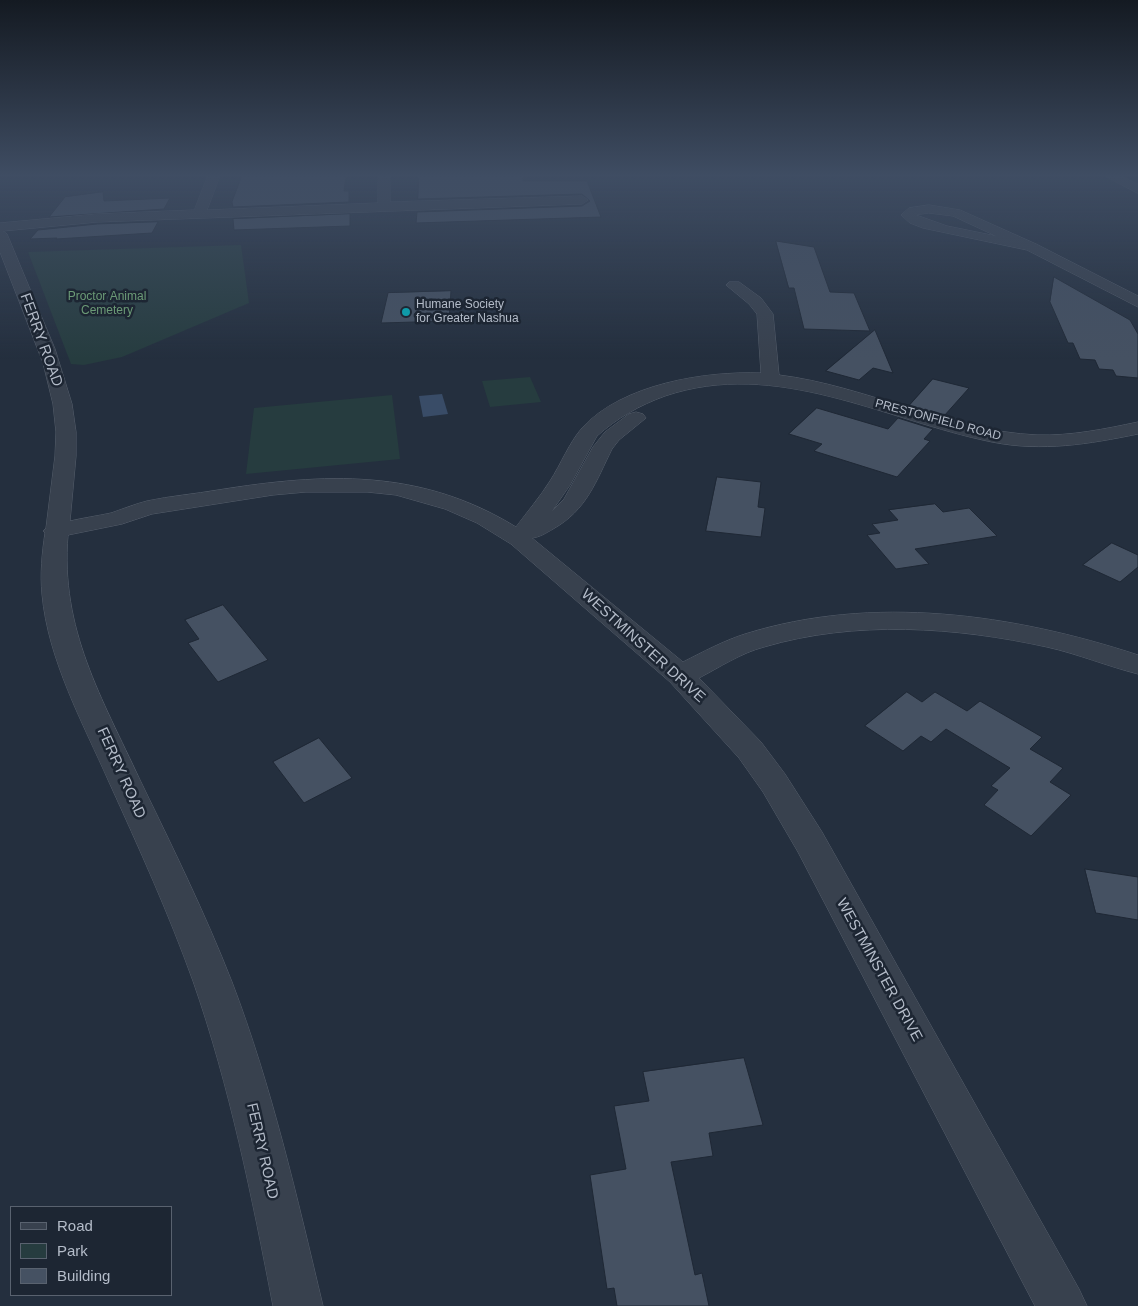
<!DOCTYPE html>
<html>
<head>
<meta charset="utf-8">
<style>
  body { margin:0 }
  #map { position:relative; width:1138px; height:1306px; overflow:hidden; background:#242f3e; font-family:Arial,sans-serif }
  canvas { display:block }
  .legend { position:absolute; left:10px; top:1206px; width:162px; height:90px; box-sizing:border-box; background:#1d2633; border:1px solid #59626f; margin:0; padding:6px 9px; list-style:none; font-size:15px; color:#b4bcc9 }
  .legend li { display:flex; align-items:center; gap:10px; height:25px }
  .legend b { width:25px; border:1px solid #59626f }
</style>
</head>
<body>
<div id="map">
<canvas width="1138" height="1306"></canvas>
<ul class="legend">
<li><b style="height:6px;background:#38414e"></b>Road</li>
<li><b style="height:14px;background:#263c3f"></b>Park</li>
<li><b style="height:14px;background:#455162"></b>Building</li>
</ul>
</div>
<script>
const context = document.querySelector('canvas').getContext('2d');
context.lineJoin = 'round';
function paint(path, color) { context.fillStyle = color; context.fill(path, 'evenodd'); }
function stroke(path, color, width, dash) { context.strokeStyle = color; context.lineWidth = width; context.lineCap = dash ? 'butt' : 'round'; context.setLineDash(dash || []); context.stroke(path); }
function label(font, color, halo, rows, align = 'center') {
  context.font = font + ' Arial,sans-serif'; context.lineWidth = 5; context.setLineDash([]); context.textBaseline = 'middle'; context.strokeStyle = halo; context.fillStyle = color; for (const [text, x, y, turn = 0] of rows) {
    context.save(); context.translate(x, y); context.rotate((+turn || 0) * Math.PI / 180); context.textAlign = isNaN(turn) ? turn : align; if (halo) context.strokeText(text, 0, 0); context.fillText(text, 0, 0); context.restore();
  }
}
const green = new Path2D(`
  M 241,245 L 249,303 L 122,357 L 84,365 L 71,364 L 28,252 Z
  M 530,377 L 541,402 L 490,407 L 482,381 Z
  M 392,395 L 400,459 L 246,474 L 254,408 Z`);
const water = new Path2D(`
  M 442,394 L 448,414 L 423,417 L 419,396 Z`);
const building = new Path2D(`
  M 242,176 L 346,176 L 344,191 L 349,191 L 349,202 L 233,207 L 232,202 Z
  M 419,176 L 523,176 L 523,181 L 587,181 L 601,217 L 416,223 L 417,212 L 582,206 L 590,201 L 582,194 L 418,199 Z
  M 103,192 L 104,201 L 170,198 L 164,209 L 49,217 L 65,197 Z
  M 350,214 L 350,226 L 234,230 L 233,219 Z
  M 158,222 L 152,233 L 56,239 L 57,238 L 30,239 L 38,230 L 97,224 Z
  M 776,241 L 814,247 L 830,292 L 854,293 L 870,331 L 804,329 L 794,288 L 789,288 Z
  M 1054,277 L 1130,320 L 1138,334 L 1138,378 L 1116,376 L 1113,370 L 1099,369 L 1095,360 L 1080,359 L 1073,343 L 1068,343 L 1050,302 Z
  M 451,291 L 449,321 L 381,323 L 388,293 Z
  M 875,330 L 893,373 L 873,368 L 859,380 L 826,371 Z
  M 933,379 L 969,388 L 944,416 L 909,406 Z
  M 817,408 L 888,429 L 898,418 L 933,429 L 924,439 L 930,441 L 897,477 L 814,451 L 822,444 L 789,434 Z
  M 717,477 L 761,482 L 758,507 L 765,508 L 761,537 L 706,531 Z
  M 935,504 L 943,512 L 969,508 L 997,536 L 915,549 L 929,564 L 896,569 L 867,535 L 880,533 L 872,524 L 898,520 L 889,510 Z
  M 1112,543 L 1138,555 L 1138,567 L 1120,582 L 1083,565 Z
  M 223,605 L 268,660 L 218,682 L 188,643 L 199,639 L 185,620 Z
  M 907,692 L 922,702 L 935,692 L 967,711 L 980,701 L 1042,737 L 1030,749 L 1063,768 L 1050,782 L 1071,795 L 1031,836 L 984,805 L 998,790 L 991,786 L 1010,768 L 946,729 L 931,742 L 921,736 L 903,751 L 865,726 Z
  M 319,738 L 352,778 L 304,803 L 273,762 Z
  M 1085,869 L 1138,877 L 1138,920 L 1096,913 Z
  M 744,1058 L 763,1125 L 709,1133 L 713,1156 L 671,1162 L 695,1275 L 702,1273 L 709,1306 L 617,1306 L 614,1288 L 607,1289 L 590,1175 L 626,1169 L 614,1106 L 649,1101 L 643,1072 Z`);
const minor = new Path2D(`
  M 208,176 L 220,176 L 207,210 L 378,203 L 378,176 L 390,176 L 390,202 L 582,196 L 588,200 L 582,204 L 97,222 L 3,231 L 7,234 L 55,349 L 72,404 L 76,432 L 76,456 L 70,521 C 83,518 97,516 111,513 C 123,509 135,504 147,501 C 170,496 195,494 218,490 C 325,473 420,468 516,527 C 527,512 540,497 550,481 C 561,464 569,443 582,428 C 622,384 705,371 761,373 L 757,314 L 749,304 L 726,285 L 729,282 L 739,282 L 761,298 L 773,314 L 779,375 C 867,386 948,431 1037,435 C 1071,436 1105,429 1138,422 L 1138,434 C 1089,444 1042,452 992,442 C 884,420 777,358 665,396 C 640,405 617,418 597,436 L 570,485 L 552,511 L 564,499 L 593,447 L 605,432 L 629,414 L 636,412 L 643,414 L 646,418 L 619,440 L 612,449 C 596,481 587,510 553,529 C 546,533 540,537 532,538 L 683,662 C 703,652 723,641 745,634 C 873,594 1013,614 1138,655 L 1138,674 C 1107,666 1078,654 1047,647 C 956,627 855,620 764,647 C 741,653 720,667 699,678 L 761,742 L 785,774 L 822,832 L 1079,1289 L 1087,1306 L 1035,1306 L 798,852 L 763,792 L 739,758 L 670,682 L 511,544 L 477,523 L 445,509 L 396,495 L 367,492 L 306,492 L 273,495 L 152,514 L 122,524 L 68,535 C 60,629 102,698 140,780 C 172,846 205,913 232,982 C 272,1087 297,1197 323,1306 L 273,1306 C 252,1197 230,1087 193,981 C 169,914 139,848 109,782 C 83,723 48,660 42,594 C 40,574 42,553 45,533 L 43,531 L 46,528 L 55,456 L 56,432 L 53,404 L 43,363 L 0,252 L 0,223 L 97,214 L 194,210 Z
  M 1105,176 L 1121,176 L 1138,184 L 1138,193 Z
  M 929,205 L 960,210 L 1036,244 L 1138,296 L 1138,307 L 1027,250 L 923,228 L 910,223 L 901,215 L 909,208 ZM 929,213 L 953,216 L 996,236 L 947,226 L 916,215 Z`);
const markers = [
  [406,312,5,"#0f9aa8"]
];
const farParknames = [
  ["Proctor Animal",107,297],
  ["Cemetery",107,311]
];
const farPoinames = [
  ["Humane Society",416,305],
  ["for Greater Nashua",416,319]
];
const farStreetnames = [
  ["PRESTONFIELD ROAD",938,420,15]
];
const streetNames = [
  ["FERRY ROAD",41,340,70],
  ["WESTMINSTER DRIVE",643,646,42],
  ["FERRY ROAD",121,773,66],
  ["WESTMINSTER DRIVE",879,970,61],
  ["FERRY ROAD",262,1151,77]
];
paint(green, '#263c3f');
paint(water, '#394c67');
paint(building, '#455162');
stroke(building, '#1f2835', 1);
stroke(minor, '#565f6c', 1);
paint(minor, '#38414e');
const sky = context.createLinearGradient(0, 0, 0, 359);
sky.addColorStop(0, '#141a22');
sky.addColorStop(0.49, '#3f4d63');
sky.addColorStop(1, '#3f4d6300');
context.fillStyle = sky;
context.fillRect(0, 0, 1138, 359);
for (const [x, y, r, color] of markers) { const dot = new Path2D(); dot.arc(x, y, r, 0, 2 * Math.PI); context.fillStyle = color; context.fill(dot); stroke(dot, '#1d2633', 2); }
label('12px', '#6b9a76', '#1d2633', farParknames);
label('12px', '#b4bcc9', '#1d2633', farPoinames, 'left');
label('12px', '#b4bcc9', '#1d2633', farStreetnames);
label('15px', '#b4bcc9', '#1d2633', streetNames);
</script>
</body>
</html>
